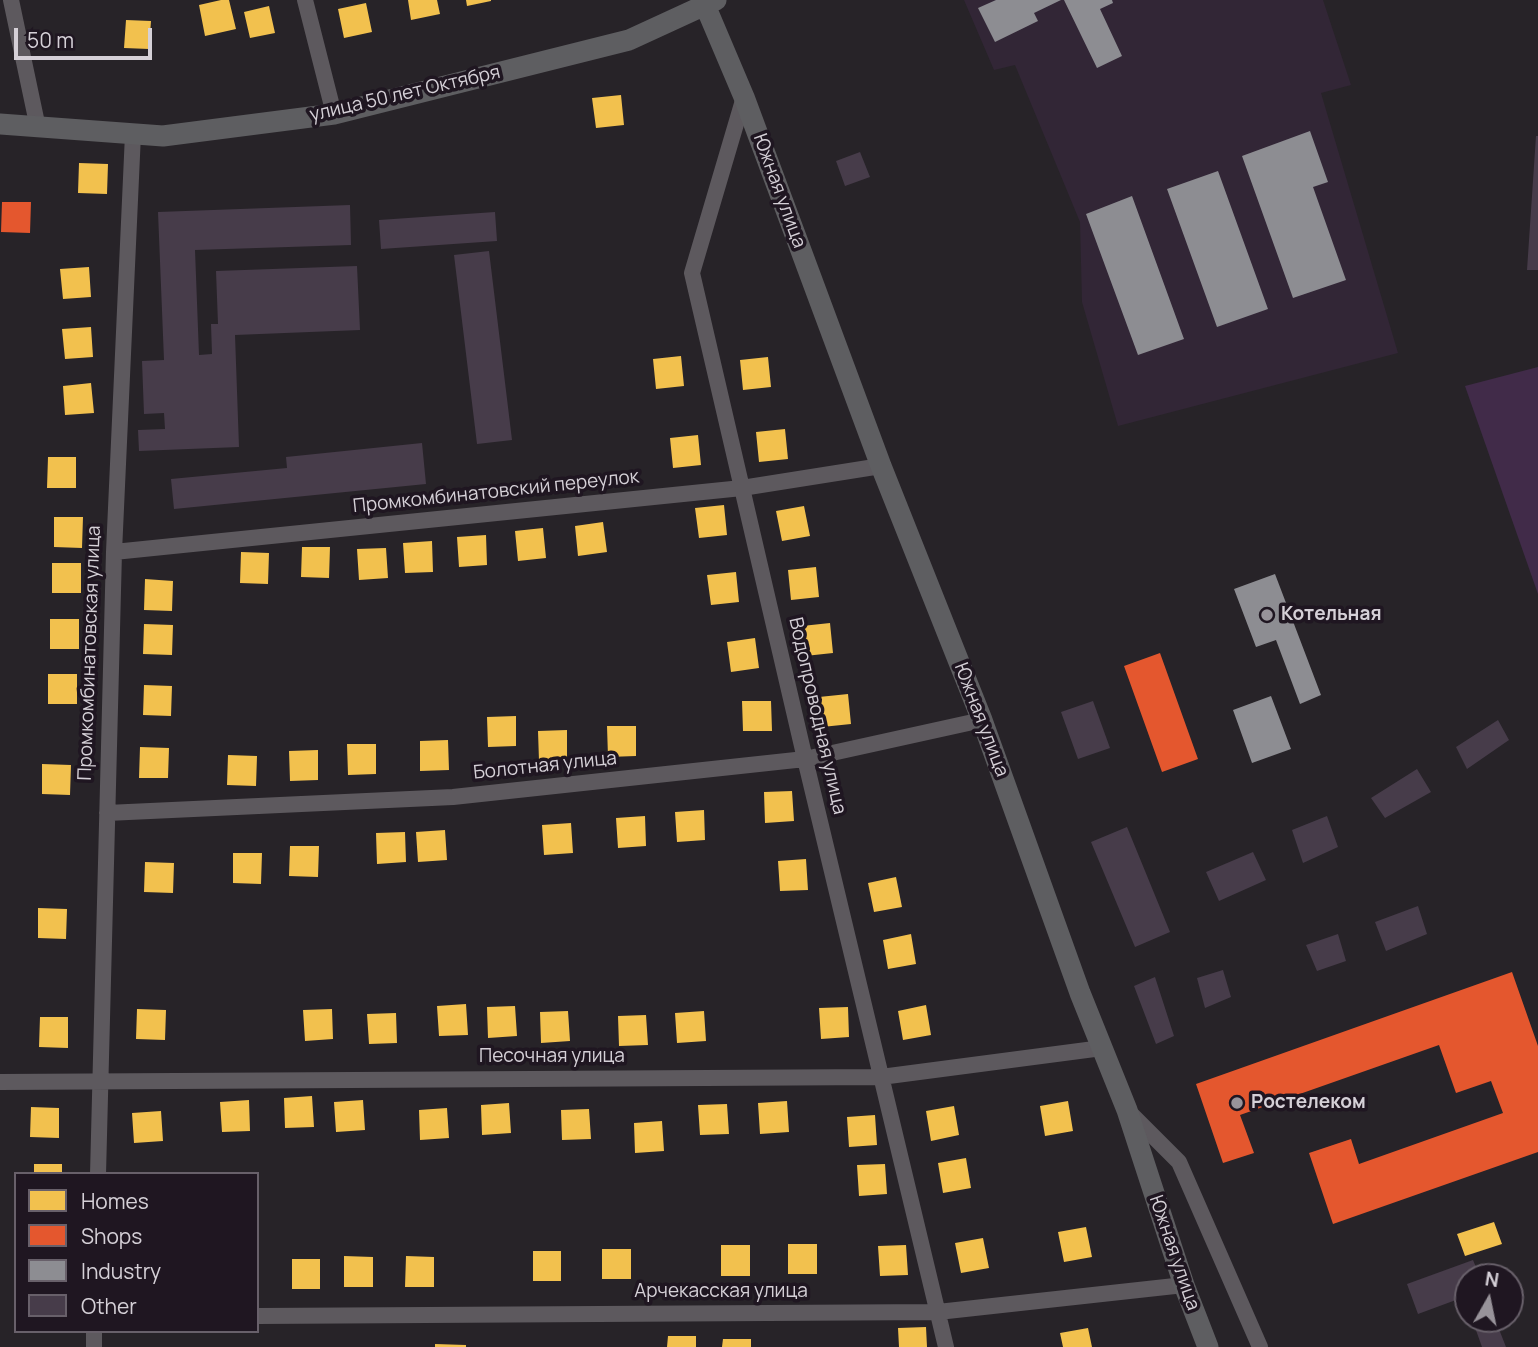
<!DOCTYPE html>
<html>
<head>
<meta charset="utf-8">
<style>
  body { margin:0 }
  #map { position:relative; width:1538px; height:1347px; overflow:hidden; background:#272328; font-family:Manrope,sans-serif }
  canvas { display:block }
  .legend { position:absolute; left:14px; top:1172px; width:245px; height:161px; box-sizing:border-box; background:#1f1621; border:2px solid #68606a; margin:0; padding:9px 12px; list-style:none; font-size:21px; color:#d5d0d7 }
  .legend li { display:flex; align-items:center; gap:14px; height:35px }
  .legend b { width:35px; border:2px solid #68606a }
  .north { position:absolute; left:1454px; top:1263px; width:70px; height:70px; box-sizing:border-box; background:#1f1621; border:2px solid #68606a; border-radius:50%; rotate:9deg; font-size:19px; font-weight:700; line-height:28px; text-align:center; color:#d5d0d7 }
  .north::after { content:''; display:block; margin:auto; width:24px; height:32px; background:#98939a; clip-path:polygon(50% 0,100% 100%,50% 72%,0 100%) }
  .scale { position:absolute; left:14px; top:28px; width:138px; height:32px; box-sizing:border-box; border:4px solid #d5d0d7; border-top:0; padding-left:9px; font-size:21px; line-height:24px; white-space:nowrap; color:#d5d0d7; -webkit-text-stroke:5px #1f1621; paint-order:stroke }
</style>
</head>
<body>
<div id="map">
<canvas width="1538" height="1347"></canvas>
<ul class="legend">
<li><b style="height:19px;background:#f2c14e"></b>Homes</li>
<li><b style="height:19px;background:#e4572e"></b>Shops</li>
<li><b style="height:19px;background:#8d8d92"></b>Industry</li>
<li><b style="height:19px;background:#473c4a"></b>Other</li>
</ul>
<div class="north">N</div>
<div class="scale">50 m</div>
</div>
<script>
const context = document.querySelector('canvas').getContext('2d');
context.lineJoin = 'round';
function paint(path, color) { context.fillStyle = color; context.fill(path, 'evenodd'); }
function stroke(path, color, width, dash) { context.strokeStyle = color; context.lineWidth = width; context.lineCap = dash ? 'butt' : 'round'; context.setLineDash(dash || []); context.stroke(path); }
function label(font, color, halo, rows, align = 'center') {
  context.font = font + ' Manrope,sans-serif'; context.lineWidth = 7; context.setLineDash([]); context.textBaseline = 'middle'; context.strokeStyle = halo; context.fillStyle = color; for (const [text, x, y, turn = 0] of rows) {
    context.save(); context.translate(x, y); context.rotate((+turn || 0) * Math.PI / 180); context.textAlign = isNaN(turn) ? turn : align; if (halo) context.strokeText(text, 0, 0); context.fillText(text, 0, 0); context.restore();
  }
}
const built = new Path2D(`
  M 964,0 L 1323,0 L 1351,85 L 1321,93 L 1398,353 L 1118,426 L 1082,302 L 1080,222 L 1015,65 L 994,70 Z`);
const green = new Path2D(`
  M 1538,367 L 1538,594 L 1465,386 Z`);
const homes = new Path2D(`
  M 221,0 L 229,0 L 236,29 L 205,36 L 199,5 Z
  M 408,0 L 437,0 L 440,14 L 411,20 Z
  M 466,0 L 491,0 L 491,1 L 467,6 Z
  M 366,3 L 372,32 L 344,38 L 338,9 Z
  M 269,6 L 275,33 L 250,38 L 244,12 Z
  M 126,20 L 151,21 L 149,49 L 124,48 Z
  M 621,95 L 624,125 L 596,128 L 592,98 Z
  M 79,163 L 108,164 L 107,194 L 78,193 Z
  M 89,267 L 91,297 L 63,299 L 60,269 Z
  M 91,327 L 93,357 L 65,359 L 62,329 Z
  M 681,356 L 684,386 L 656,389 L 653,359 Z
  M 768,357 L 771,387 L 743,390 L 740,360 Z
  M 91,383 L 94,413 L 65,415 L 63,386 Z
  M 785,429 L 788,459 L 759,462 L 756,432 Z
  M 698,435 L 701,465 L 673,468 L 670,438 Z
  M 48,457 L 76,457 L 76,488 L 47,488 Z
  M 724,505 L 727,535 L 699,538 L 695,508 Z
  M 804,506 L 810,536 L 782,541 L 776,511 Z
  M 54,517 L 83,517 L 82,548 L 54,547 Z
  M 603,522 L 607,552 L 578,556 L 575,526 Z
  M 543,528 L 546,558 L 518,561 L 515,531 Z
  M 486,535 L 487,565 L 459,567 L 457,537 Z
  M 432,541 L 433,572 L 405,573 L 403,543 Z
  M 302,547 L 330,547 L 329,578 L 301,577 Z
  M 386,548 L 388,578 L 359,580 L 357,549 Z
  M 241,552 L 269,553 L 268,584 L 240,583 Z
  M 52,563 L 81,563 L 81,593 L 52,593 Z
  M 816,567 L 819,597 L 791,600 L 788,570 Z
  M 736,572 L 739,602 L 711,605 L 707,575 Z
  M 145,579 L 173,581 L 172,611 L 144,610 Z
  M 50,619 L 79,619 L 79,649 L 50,649 Z
  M 830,623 L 833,653 L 805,656 L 802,626 Z
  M 144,624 L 173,625 L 172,655 L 143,654 Z
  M 755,638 L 759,668 L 731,672 L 727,642 Z
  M 48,674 L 77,674 L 77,704 L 48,704 Z
  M 144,685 L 172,686 L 171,716 L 143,715 Z
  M 848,694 L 851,724 L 822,727 L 819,697 Z
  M 742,701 L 771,701 L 772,731 L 743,731 Z
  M 516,716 L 516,746 L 488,747 L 487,717 Z
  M 607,726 L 636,726 L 636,756 L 608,757 Z
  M 567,730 L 567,760 L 539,761 L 538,731 Z
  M 448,740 L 449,770 L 420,771 L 420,741 Z
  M 347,744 L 376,744 L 376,774 L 348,775 Z
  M 140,747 L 169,748 L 168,778 L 139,778 Z
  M 318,750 L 318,780 L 290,781 L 289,751 Z
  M 228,755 L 257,756 L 256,786 L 227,785 Z
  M 42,764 L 71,765 L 70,795 L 42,794 Z
  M 792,791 L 794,821 L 765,823 L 764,792 Z
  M 704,810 L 705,840 L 677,842 L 675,812 Z
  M 645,816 L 646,846 L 618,848 L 616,818 Z
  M 571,823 L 573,853 L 544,855 L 542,825 Z
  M 445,830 L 447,860 L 418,862 L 416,832 Z
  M 405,832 L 406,862 L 377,864 L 376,833 Z
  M 290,846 L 319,846 L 318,877 L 289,876 Z
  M 233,853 L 262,853 L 261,884 L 233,883 Z
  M 806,859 L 808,890 L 780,891 L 778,861 Z
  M 145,862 L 174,863 L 173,893 L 144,892 Z
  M 896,877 L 902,907 L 874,912 L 868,883 Z
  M 38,908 L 67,909 L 66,939 L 38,938 Z
  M 911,934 L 916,964 L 888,969 L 883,940 Z
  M 466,1004 L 468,1035 L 439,1036 L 437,1006 Z
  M 926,1005 L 931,1035 L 903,1040 L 898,1011 Z
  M 515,1006 L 517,1036 L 488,1038 L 487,1007 Z
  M 848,1007 L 849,1037 L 821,1039 L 819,1008 Z
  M 137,1009 L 166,1010 L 165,1040 L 136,1039 Z
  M 332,1009 L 333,1039 L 305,1041 L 303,1010 Z
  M 568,1011 L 570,1041 L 541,1043 L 540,1012 Z
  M 704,1011 L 706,1041 L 677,1043 L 675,1013 Z
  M 396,1013 L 397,1043 L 369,1044 L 367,1014 Z
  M 646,1015 L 648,1045 L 619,1046 L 618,1016 Z
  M 40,1017 L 68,1017 L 68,1048 L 39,1047 Z
  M 312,1096 L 314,1127 L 285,1128 L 284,1098 Z
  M 249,1100 L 250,1131 L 222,1132 L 220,1102 Z
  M 363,1100 L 365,1130 L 336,1132 L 334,1102 Z
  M 787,1101 L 789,1132 L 760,1134 L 758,1103 Z
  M 1068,1101 L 1073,1131 L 1045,1136 L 1040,1106 Z
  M 509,1103 L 511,1133 L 482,1135 L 481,1105 Z
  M 727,1104 L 729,1134 L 700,1135 L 698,1105 Z
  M 954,1106 L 959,1135 L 931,1141 L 926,1111 Z
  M 31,1107 L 59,1108 L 59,1138 L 30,1137 Z
  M 447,1108 L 449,1138 L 420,1140 L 419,1110 Z
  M 589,1109 L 591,1139 L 562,1140 L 561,1110 Z
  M 161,1111 L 163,1141 L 134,1143 L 132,1113 Z
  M 875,1115 L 877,1145 L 849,1147 L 847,1117 Z
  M 662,1121 L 664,1151 L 635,1153 L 634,1123 Z
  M 966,1158 L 971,1188 L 943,1193 L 938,1163 Z
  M 34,1164 L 62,1164 L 62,1174 L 34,1174 Z
  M 885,1164 L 887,1194 L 859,1196 L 857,1165 Z
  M 1494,1222 L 1502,1244 L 1465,1256 L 1457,1234 Z
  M 1086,1227 L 1092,1257 L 1064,1262 L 1058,1232 Z
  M 983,1238 L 989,1268 L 961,1273 L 955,1243 Z
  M 788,1244 L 817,1244 L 817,1274 L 788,1274 Z
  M 721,1245 L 750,1245 L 750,1276 L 721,1276 Z
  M 906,1245 L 908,1275 L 880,1276 L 878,1246 Z
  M 602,1249 L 631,1249 L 631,1279 L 602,1279 Z
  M 533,1251 L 561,1251 L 561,1281 L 533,1281 Z
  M 344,1256 L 373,1257 L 373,1287 L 344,1287 Z
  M 406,1256 L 434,1257 L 434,1287 L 405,1287 Z
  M 292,1259 L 320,1259 L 320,1289 L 292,1289 Z
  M 926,1327 L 927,1347 L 899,1347 L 898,1328 Z
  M 1088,1328 L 1092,1347 L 1063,1347 L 1060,1333 Z
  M 668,1336 L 696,1336 L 696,1347 L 667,1347 Z
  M 723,1339 L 751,1339 L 751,1347 L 722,1347 Z
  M 435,1344 L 466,1345 L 466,1347 L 435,1347 Z`);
const shops = new Path2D(`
  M 2,202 L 31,202 L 30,233 L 1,232 Z
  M 1160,653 L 1198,759 L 1162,772 L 1124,666 Z
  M 1512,972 L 1538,1046 L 1538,1152 L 1333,1224 L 1309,1153 L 1351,1139 L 1359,1164 L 1503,1113 L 1491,1081 L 1456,1093 L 1439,1045 L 1240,1115 L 1254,1153 L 1223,1163 L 1196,1084 Z`);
const industry = new Path2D(`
  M 996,0 L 1061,0 L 1034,13 L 1038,21 L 995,42 L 978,8 Z
  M 1064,0 L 1112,0 L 1113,3 L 1100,9 L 1122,56 L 1097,68 Z
  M 1310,131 L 1328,182 L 1313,187 L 1346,280 L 1293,298 L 1242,156 Z
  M 1218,171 L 1268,309 L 1217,327 L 1167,189 Z
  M 1132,196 L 1184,339 L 1138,355 L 1086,214 Z
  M 1275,574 L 1321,695 L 1300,704 L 1276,640 L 1256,647 L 1234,589 Z
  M 1271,696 L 1291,749 L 1252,763 L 1233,710 Z`);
const building = new Path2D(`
  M 1536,136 L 1538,136 L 1538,270 L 1527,270 Z
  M 860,152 L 870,177 L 845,186 L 836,161 Z
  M 350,205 L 351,245 L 195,250 L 199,355 L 212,354 L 211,324 L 218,324 L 216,271 L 357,266 L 360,330 L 235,335 L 239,447 L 139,451 L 138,430 L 165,429 L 164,413 L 144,414 L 142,361 L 164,360 L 158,212 Z
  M 495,212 L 497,241 L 381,249 L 379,220 Z
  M 489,251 L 512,440 L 477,444 L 454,255 Z
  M 422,443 L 426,484 L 174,509 L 171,479 L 287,468 L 286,457 Z
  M 1093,701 L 1110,748 L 1078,759 L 1061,712 Z
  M 1498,720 L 1509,740 L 1467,769 L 1456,747 Z
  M 1417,769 L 1431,792 L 1385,818 L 1371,798 Z
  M 1327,816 L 1338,847 L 1303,863 L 1292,830 Z
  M 1127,827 L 1170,932 L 1135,947 L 1091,842 Z
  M 1253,852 L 1266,880 L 1219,901 L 1206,872 Z
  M 1418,906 L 1427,934 L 1386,951 L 1375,922 Z
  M 1338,934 L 1346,961 L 1317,971 L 1306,945 Z
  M 1223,970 L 1231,997 L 1205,1008 L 1197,978 Z
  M 1155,977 L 1174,1036 L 1156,1044 L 1134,986 Z
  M 1473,1260 L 1480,1277 L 1468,1277 L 1468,1308 L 1464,1297 L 1418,1314 L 1407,1284 Z
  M 1472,1319 L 1495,1319 L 1506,1347 L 1482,1347 Z`);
const street = new Path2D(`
  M 11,0 L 38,128
  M 305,0 L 334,114
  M 744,97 L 692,273 L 805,759 L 946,1347
  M 114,552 L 742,488 L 881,466
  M 107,813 L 453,797 L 805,759 L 982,720
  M 0,1082 L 881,1077 L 1102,1048
  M 1128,1111 L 1179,1162 L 1260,1347
  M 98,1174 L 114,552 L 133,134
  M 257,1316 L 938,1312 L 1184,1285
  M 94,1347 L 94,1331`);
const secondary = new Path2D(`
  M 705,5 L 744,97 L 881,466 L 982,720 L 1080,993 L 1127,1110 L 1184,1285 L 1208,1347
  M 0,124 L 163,136 L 334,114 L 629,40 L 716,0`);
const markers = [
  [1267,615,7,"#98939a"],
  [1237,1103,7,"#98939a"]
];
const streetNames = [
  ["улица 50 лет Октября",405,94,-13],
  ["Южная улица",779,191,70],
  ["Промкомбинатовский переулок",496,492,-6],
  ["Промкомбинатовская улица",90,653,-88],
  ["Водопроводная улица",817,716,77],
  ["Южная улица",981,720,69],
  ["Болотная улица",545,766,-6],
  ["Песочная улица",552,1057],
  ["Южная улица",1174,1253,71],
  ["Арчекасская улица",721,1292]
];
const poiNames = [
  ["Котельная",1281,615],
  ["Ростелеком",1251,1103]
];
paint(built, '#322636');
paint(green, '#412b49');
paint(homes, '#f2c14e');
paint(shops, '#e4572e');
paint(industry, '#8d8d92');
paint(building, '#473c4a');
stroke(street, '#5d595e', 16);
stroke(secondary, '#5e5e61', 21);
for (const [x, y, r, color] of markers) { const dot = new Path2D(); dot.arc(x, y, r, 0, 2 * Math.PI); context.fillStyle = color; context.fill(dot); stroke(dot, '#1f1621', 2.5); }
label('19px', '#d5d0d7', '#1f1621', streetNames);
label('bold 19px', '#d5d0d7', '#1f1621', poiNames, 'left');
</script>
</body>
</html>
